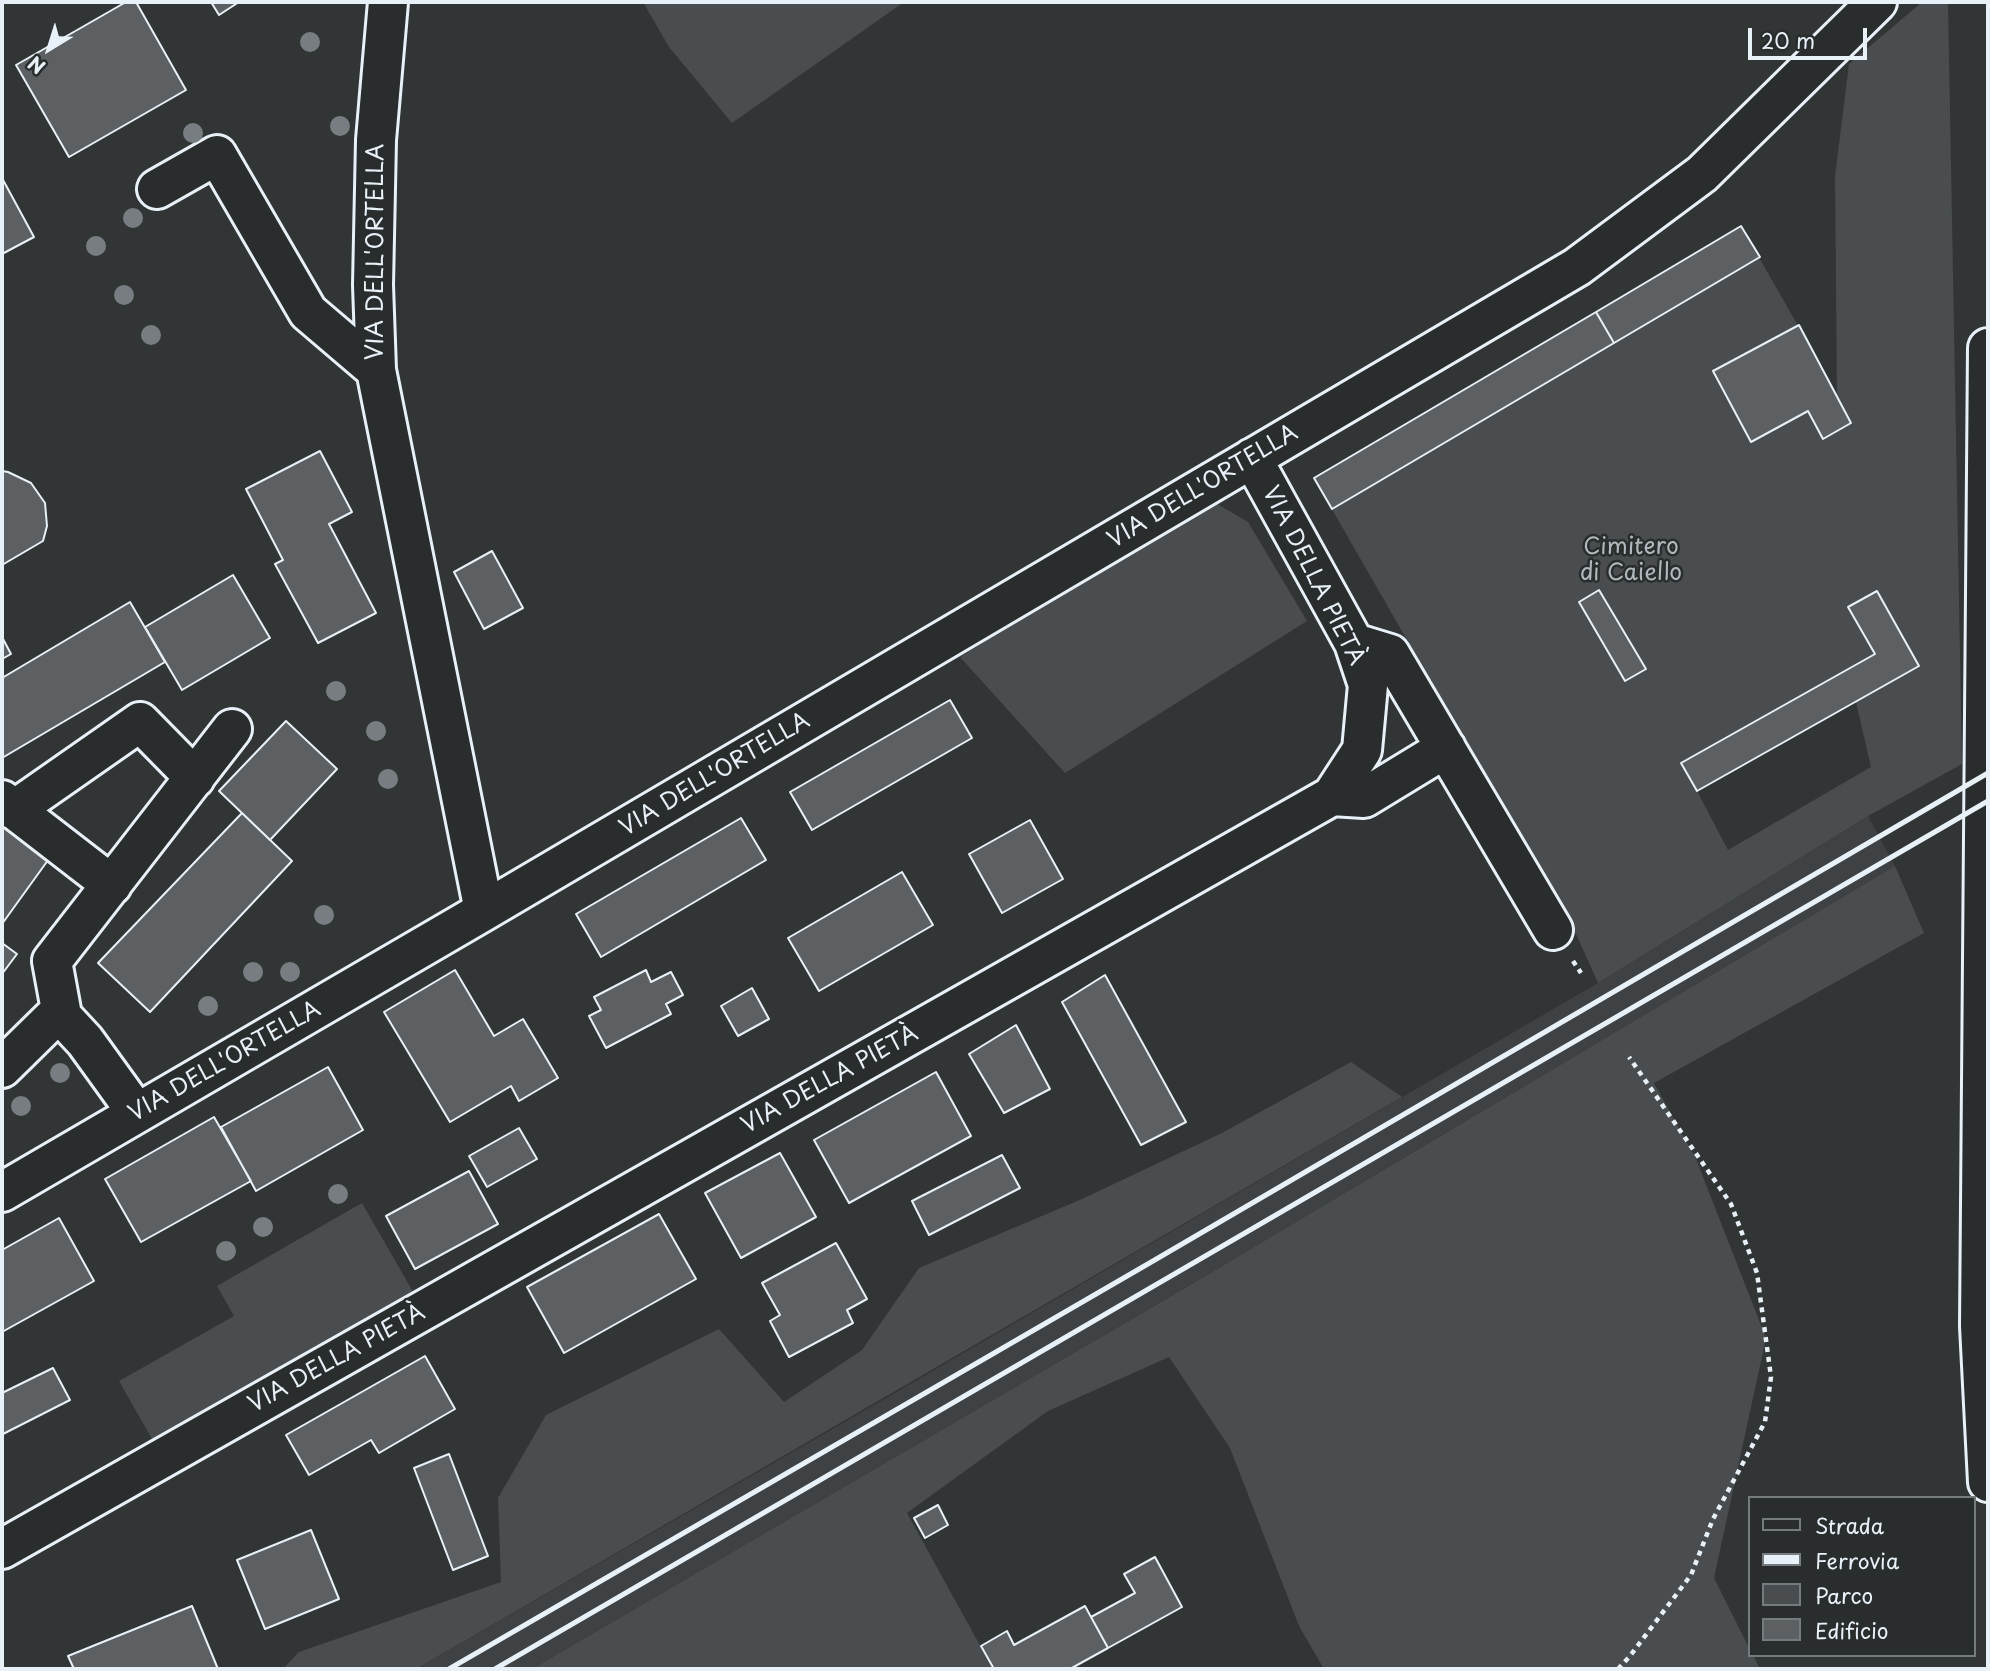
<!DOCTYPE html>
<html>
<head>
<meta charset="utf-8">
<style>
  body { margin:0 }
  #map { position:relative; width:1990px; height:1671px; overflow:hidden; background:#323536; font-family:"Playpen Sans",sans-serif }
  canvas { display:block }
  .frame { position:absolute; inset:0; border:4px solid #e8f1f8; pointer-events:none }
  .legend { position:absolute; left:1748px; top:1496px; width:228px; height:161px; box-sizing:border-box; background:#2a2d2e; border:2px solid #767b7f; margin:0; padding:9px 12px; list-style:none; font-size:21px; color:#e8f1f8 }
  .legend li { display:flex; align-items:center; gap:14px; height:35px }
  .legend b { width:35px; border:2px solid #767b7f }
  .north { position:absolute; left:14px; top:14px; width:70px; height:70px; -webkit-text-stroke:5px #2a2d2e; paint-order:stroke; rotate:218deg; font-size:19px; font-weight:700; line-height:28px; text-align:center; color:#e8f1f8 }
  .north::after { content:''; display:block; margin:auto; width:24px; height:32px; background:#e8f1f8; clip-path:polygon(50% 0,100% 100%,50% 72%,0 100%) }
  .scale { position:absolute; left:1748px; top:28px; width:119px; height:32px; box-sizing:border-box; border:4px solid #e8f1f8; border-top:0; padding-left:9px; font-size:21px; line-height:24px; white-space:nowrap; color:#e8f1f8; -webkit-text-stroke:5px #2a2d2e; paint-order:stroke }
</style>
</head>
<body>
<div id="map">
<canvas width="1990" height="1671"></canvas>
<div class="frame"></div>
<ul class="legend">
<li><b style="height:9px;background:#2a2d2e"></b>Strada</li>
<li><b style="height:9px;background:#e8f1f8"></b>Ferrovia</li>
<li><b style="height:19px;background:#494d4f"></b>Parco</li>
<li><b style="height:19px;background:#5c6063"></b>Edificio</li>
</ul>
<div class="north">N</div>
<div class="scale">20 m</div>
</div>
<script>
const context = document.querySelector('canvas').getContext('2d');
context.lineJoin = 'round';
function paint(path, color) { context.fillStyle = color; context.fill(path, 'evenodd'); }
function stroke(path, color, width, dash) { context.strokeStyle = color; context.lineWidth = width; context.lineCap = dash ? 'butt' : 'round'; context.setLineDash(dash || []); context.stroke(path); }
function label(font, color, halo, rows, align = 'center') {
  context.font = font + ' "Playpen Sans",sans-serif'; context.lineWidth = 5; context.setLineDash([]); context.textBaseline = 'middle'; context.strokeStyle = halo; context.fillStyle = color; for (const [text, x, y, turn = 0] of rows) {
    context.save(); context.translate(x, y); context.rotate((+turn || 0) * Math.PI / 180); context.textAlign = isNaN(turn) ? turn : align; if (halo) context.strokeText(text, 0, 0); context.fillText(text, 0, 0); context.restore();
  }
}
const built = new Path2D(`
  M 1868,816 L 1895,866 L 1175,1294 L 532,1669 L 416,1669 L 881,1401 L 1598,983 Z`);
const green = new Path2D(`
  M 643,2 L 904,2 L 732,123 L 669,47 Z
  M 1922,2 L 1948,2 L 1962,764 L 1868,816 L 1598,983 L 1577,936 L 1314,478 L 1741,226 L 1837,394 L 1835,176 L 1849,64 ZM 1856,702 L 1871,767 L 1728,850 L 1697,791 Z
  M 1212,501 L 1248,522 L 1307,621 L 1065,773 L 960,657 Z
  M 1895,866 L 1924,933 L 1654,1083 L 1696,1159 L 1766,1338 L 1714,1578 L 1750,1650 L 1750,1655 L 1753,1655 L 1760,1669 L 1324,1669 L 1299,1626 L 1230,1448 L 1169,1357 L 1048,1411 L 907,1513 L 993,1669 L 532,1669 L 1175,1294 Z
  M 1351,1062 L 1402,1097 L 416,1669 L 283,1669 L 299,1652 L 501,1582 L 498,1498 L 546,1415 L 719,1329 L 784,1402 L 862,1350 L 919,1268 L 1082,1199 L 1222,1133 Z
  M 362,1203 L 416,1297 L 156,1446 L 119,1381 L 234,1316 L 217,1286 Z`);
const building = new Path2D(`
  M 126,2 L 136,2 L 186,90 L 69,157 L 16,65 Z
  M 211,2 L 239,2 L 219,15 Z
  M 2,178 L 34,237 L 2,254 Z
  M 1741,226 L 1760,257 L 1614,343 L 1596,312 Z
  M 1596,312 L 1614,343 L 1332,509 L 1314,478 Z
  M 1799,325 L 1851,423 L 1823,439 L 1808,411 L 1751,442 L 1713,371 Z
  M 320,451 L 352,512 L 329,524 L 376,613 L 318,643 L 275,564 L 283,560 L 246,489 Z
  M 2,471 L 8,472 L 31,483 L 45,503 L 47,526 L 43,541 L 2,565 Z
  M 492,551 L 523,608 L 484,629 L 454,572 Z
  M 233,575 L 270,638 L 182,690 L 145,627 Z
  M 1599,590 L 1646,669 L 1625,681 L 1579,602 Z
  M 1877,591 L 1919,666 L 1697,791 L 1681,763 L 1875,654 L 1848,607 Z
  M 130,602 L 165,662 L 2,758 L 2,678 Z
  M 2,637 L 11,654 L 2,659 Z
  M 950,700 L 972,738 L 812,830 L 790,792 Z
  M 286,721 L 337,769 L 270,840 L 219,791 Z
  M 242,813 L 292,861 L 150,1012 L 98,963 Z
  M 741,818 L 766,860 L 601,957 L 576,914 Z
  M 2,820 L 51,856 L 2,924 Z
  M 1030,820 L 1063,879 L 1002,913 L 969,854 Z
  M 902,872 L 933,925 L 819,991 L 788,938 Z
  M 2,943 L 17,954 L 2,974 Z
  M 455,970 L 494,1036 L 523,1019 L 558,1078 L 519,1101 L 511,1086 L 450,1122 L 384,1012 Z
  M 646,970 L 651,982 L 671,972 L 683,995 L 666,1004 L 671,1014 L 606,1048 L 589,1016 L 601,1010 L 594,997 Z
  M 1105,975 L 1186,1122 L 1141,1145 L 1062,1002 Z
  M 752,988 L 769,1019 L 738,1036 L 721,1006 Z
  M 1016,1025 L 1050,1089 L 1004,1113 L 969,1054 Z
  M 328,1067 L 363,1130 L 256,1191 L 221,1127 Z
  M 936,1072 L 971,1136 L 849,1203 L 814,1140 Z
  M 214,1117 L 251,1181 L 141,1242 L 105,1179 Z
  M 519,1128 L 537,1159 L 487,1187 L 469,1156 Z
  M 780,1153 L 816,1217 L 741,1258 L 705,1193 Z
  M 1002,1155 L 1020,1188 L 929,1235 L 912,1201 Z
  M 469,1171 L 498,1224 L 415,1269 L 386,1216 Z
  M 659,1214 L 696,1279 L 564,1353 L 527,1287 Z
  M 59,1218 L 94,1281 L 2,1332 L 2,1250 Z
  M 836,1243 L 867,1299 L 847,1310 L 853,1323 L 789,1357 L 770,1321 L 780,1315 L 762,1283 Z
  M 425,1356 L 455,1409 L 379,1453 L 371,1440 L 309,1475 L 286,1435 Z
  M 53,1368 L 70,1400 L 3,1434 L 2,1393 Z
  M 449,1454 L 488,1556 L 453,1570 L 414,1468 Z
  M 938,1505 L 948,1525 L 925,1538 L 914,1518 Z
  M 311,1530 L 339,1599 L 265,1629 L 237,1560 Z
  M 1155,1557 L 1182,1607 L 1108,1648 L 1091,1617 L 1135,1593 L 1124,1574 Z
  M 192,1606 L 218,1669 L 74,1669 L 68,1656 Z
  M 1085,1606 L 1108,1648 L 1070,1669 L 994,1669 L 981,1646 L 1007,1631 L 1014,1645 Z`);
const path = new Path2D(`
  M 1573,961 L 1581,973
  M 1618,1669 L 1630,1656 L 1691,1575 L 1713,1519 L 1765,1422 L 1771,1377 L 1757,1273 L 1731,1204 L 1629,1057`);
const minor = new Path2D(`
  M 388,2 L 376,140 L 373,285 L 376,370 L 484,911
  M 157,189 L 217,155 L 308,312 L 376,370
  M 1354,643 L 1390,654 L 1553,930
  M 1332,796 L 1364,798 L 1446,748
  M 2,800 L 112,885
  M 14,810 L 140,722 L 195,778
  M 59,1013 L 85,1041 L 137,1113
  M 2,1068 L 61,1010 L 52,961 L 232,729
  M 2,1192 L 484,911 L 1577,267 L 1702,174 L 1877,2
  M 2,1549 L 1332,796 L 1362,750 L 1368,685 L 1354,643 L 1252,458`);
const highway = new Path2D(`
  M 1988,348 L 1980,1326 L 1988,1482`);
const rail = new Path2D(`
  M 449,1669 L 1153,1261 L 1988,773
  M 495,1669 L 1988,801`);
const trees = [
  [310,42],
  [340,126],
  [193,133],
  [133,218],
  [96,246],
  [124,295],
  [151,335],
  [336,691],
  [376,731],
  [388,779],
  [324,915],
  [253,972],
  [290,972],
  [208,1006],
  [60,1073],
  [21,1106],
  [338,1194],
  [263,1227],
  [226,1251]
];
const streetNames = [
  ["VIA DELL'ORTELLA",377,252,-90],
  ["VIA DELL'ORTELLA",1203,487,-31],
  ["VIA DELLA PIETÀ",1313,576,63],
  ["VIA DELL'ORTELLA",715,775,-31],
  ["VIA DELL'ORTELLA",225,1062,-30],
  ["VIA DELLA PIETÀ",830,1080,-29],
  ["VIA DELLA PIETÀ",337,1359,-29]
];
const parkNames = [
  ["Cimitero",1631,548],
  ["di Caiello",1631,574]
];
paint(built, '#3f4244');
paint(green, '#494d4f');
paint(building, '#5c6063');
stroke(building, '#e8f1f8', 2);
stroke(minor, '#e8f1f8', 44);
stroke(highway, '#e8f1f8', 44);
stroke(path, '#e8f1f8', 4.5, [5, 5]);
stroke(minor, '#2a2d2e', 38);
stroke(highway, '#2a2d2e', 38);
stroke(rail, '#e8f1f8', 5);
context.fillStyle = '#777d80';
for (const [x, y] of trees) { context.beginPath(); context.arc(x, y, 10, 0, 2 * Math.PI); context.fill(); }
label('23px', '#e8f1f8', '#2a2d2e', streetNames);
label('23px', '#b0b8bd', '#2a2d2e', parkNames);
</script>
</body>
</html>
